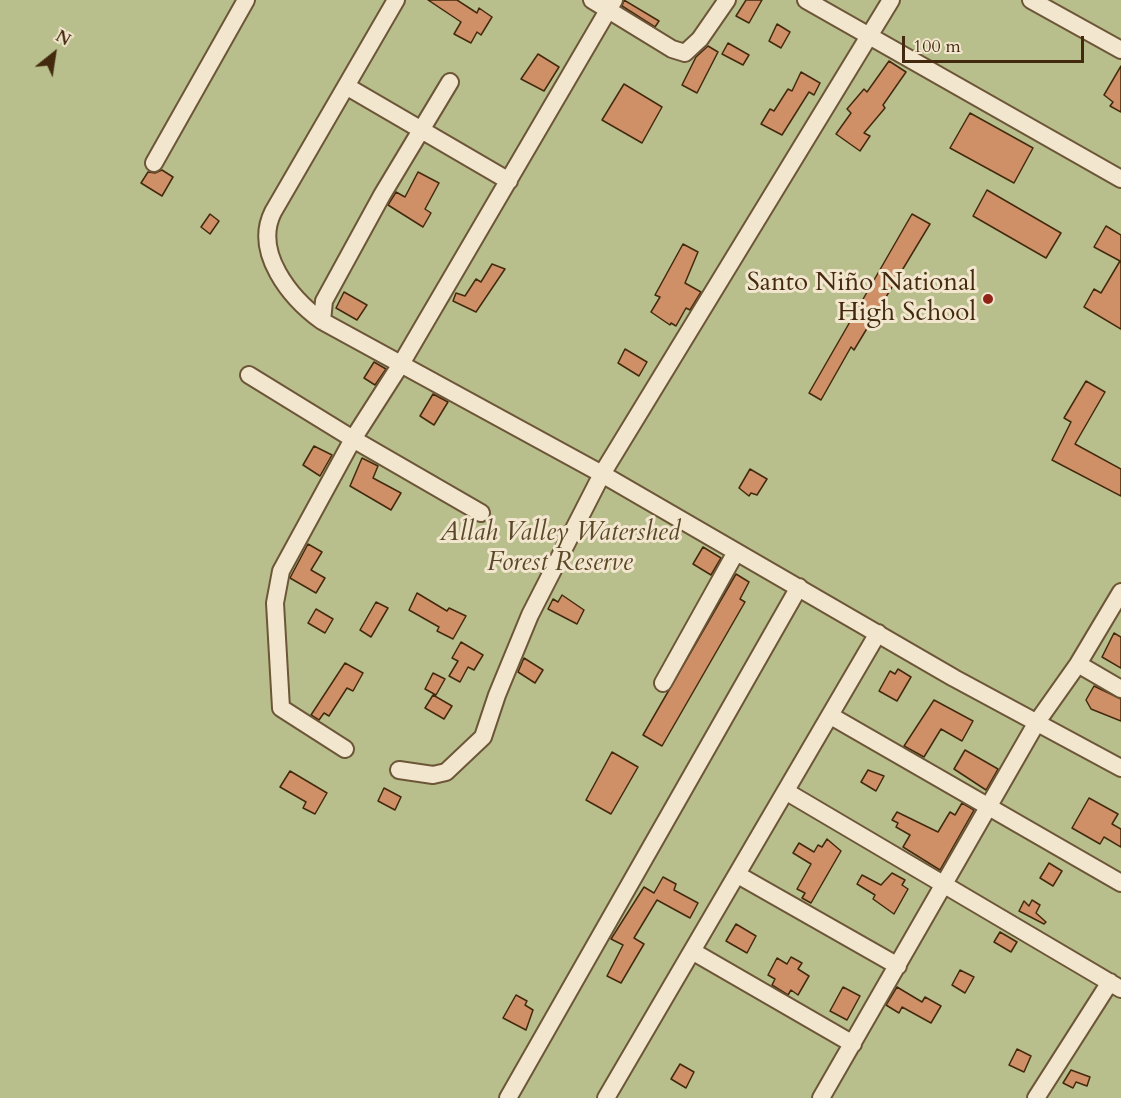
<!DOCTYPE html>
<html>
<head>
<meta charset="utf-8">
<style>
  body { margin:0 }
  #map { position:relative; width:1121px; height:1098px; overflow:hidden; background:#ebd9b4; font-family:Cardo,serif }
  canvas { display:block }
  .north { position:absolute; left:24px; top:24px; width:60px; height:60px; -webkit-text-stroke:4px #f2e6ce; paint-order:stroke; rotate:30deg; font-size:16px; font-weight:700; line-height:24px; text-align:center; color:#432a0e }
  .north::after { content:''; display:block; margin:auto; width:21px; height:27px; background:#432a0e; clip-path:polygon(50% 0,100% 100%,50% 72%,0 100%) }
  .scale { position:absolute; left:902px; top:36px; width:182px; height:27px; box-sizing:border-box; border:3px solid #432a0e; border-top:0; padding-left:8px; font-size:18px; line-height:21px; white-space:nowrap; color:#432a0e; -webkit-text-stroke:4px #f2e6ce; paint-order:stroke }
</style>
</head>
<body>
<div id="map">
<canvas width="1121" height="1098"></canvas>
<div class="north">N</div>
<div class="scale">100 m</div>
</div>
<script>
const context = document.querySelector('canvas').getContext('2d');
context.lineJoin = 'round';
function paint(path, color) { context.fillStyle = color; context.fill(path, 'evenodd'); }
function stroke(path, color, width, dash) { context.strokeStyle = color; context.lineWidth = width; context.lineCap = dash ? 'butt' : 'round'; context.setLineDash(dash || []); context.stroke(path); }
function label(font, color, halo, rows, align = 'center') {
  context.font = font + ' Cardo,serif'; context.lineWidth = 6; context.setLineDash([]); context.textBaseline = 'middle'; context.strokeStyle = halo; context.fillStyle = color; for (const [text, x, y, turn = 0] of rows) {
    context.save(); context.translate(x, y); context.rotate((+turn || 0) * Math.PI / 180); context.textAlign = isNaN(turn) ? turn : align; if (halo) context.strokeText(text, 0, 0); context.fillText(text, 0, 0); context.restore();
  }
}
const green = new Path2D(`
  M 0,0 L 1121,0 L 1121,1098 L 0,1098 Z`);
const building = new Path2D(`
  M 428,0 L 457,0 L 477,13 L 479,8 L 492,17 L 481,35 L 477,32 L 471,43 L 454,34 L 461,22 Z
  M 624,0 L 659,21 L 655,27 L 622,6 Z
  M 746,0 L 762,0 L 749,23 L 736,16 Z
  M 777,24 L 790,32 L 781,48 L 769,41 Z
  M 728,43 L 749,55 L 743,65 L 722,54 Z
  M 708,46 L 718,52 L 697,93 L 682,85 L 696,57 Z
  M 538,54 L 559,67 L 544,91 L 521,79 Z
  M 889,61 L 906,72 L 883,105 L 885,108 L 864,133 L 870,136 L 860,151 L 836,134 L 851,113 L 847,109 L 864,89 L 867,92 Z
  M 1121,66 L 1121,112 L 1110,106 L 1113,102 L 1104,95 Z
  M 801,72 L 820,83 L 814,95 L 809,92 L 782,135 L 761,124 L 770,109 L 774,111 L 788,89 L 792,91 Z
  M 624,84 L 662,107 L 642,143 L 602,120 Z
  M 970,113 L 1033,148 L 1014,183 L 950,148 Z
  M 162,170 L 173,177 L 162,196 L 141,183 L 148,172 L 155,173 Z
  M 418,172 L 439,183 L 425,209 L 431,213 L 423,227 L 388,205 L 396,192 L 405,197 Z
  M 987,190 L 1061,233 L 1046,258 L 973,216 Z
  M 210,214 L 219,221 L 210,234 L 201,227 Z
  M 912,214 L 930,224 L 854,350 L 851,347 L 821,400 L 809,393 Z
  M 1106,226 L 1121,235 L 1121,329 L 1084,307 L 1094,289 L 1101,293 L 1120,261 L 1094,247 Z
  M 683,244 L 698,252 L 685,283 L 701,292 L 690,310 L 686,308 L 676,326 L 671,323 L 670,325 L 651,312 L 660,297 L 655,295 Z
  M 492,264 L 505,269 L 476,312 L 453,301 L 456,293 L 465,296 L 476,279 L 481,282 Z
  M 344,292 L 367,305 L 357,320 L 336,308 Z
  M 625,349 L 647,362 L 639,376 L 618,363 Z
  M 374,362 L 386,369 L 375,385 L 364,378 Z
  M 1086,381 L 1105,392 L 1075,444 L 1121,469 L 1121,496 L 1052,460 L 1071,422 L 1064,418 Z
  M 433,394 L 448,402 L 434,425 L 420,416 Z
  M 314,446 L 332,455 L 320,476 L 303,465 Z
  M 362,458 L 378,466 L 373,478 L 401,493 L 391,510 L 350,486 Z
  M 750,469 L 767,479 L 757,495 L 751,493 L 749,496 L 739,488 Z
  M 308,544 L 322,552 L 311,570 L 325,578 L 316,593 L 290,578 Z
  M 703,547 L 721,558 L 711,575 L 693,564 Z
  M 736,574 L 749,582 L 740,599 L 745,602 L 662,746 L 643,735 Z
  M 417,593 L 447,611 L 449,608 L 466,616 L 453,639 L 437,631 L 439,627 L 409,610 Z
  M 562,595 L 584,610 L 577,624 L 548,609 L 553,599 L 558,602 Z
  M 376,602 L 388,608 L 371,637 L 360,630 Z
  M 316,609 L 333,619 L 325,633 L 308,623 Z
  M 1114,633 L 1121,637 L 1121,668 L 1102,657 Z
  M 461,642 L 483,655 L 474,670 L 468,667 L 460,682 L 449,676 L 458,661 L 452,658 Z
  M 524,658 L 543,670 L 535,683 L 518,672 Z
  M 345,663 L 363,673 L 353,691 L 347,688 L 329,716 L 324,713 L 319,720 L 311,715 Z
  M 898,669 L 911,677 L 897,701 L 879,691 L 890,671 L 895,674 Z
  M 433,673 L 445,679 L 436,695 L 425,689 Z
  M 1094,686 L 1121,699 L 1121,721 L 1091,709 L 1086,700 Z
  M 433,695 L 452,706 L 444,719 L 425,708 Z
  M 934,700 L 973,721 L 962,741 L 941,729 L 924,757 L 904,746 Z
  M 965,750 L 998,769 L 986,790 L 954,769 Z
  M 612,752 L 638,767 L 611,814 L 586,800 Z
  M 868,770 L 884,776 L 876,791 L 861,782 Z
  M 290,771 L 327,793 L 315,814 L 303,808 L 306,802 L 280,787 Z
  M 384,788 L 401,797 L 395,810 L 378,801 Z
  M 1089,798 L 1118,814 L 1112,824 L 1121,829 L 1121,847 L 1104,837 L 1100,844 L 1072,828 Z
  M 962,803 L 974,810 L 940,870 L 903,847 L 910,835 L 896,827 L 898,823 L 892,820 L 897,812 L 938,832 L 950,812 L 955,815 Z
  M 827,839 L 841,851 L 811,903 L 802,898 L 805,893 L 797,889 L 811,864 L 793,853 L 799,843 L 814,852 L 818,845 L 822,847 Z
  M 1049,863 L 1062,871 L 1053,886 L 1040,878 Z
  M 892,873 L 905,880 L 902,885 L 908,889 L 894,914 L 873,899 L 875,895 L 857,884 L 862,875 L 881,885 Z
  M 663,877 L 676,884 L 674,890 L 698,903 L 690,918 L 657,900 L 634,938 L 644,944 L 621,983 L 607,976 L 623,945 L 611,939 L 644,887 L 654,893 Z
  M 1032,900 L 1040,905 L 1036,913 L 1046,922 L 1044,924 L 1019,911 L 1024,901 L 1029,906 Z
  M 736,924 L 756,936 L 747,953 L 726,941 Z
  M 1000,932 L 1017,942 L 1011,952 L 994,942 Z
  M 791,957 L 802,963 L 798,969 L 809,976 L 798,995 L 791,990 L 788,995 L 772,985 L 775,979 L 768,975 L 777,958 L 787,964 Z
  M 960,970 L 974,977 L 965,993 L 952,985 Z
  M 843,987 L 860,996 L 847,1020 L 830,1011 Z
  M 897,987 L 922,1002 L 925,997 L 941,1006 L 931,1023 L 902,1007 L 899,1013 L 886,1005 Z
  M 516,995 L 527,1001 L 525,1005 L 533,1010 L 526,1030 L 503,1018 Z
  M 1017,1049 L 1031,1056 L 1024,1072 L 1009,1065 Z
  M 680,1064 L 694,1072 L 686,1088 L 671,1079 Z
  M 1071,1070 L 1090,1077 L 1087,1086 L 1076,1082 L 1073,1088 L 1063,1083 Z`);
const minor = new Path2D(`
  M 592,0 L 672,49 L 685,53 L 700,39 L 727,0
  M 806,0 L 1121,179
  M 1031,0 L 1121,50
  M 450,82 L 382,195 L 324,301 L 322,321 L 602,474 L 954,678 L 1121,768
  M 346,86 L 509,181
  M 154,163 L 246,0
  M 322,321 C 290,298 253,252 273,212 L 396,0
  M 249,375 L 353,439 L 481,513
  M 1078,664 L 1121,689
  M 663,683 L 736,552
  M 831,716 L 1121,883
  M 345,749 L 281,708 L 275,603 L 281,571 L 353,439 L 401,364 L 614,0
  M 399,770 L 433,775 L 446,772 L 483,737 L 497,695 L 530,615 L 602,474 L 891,0
  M 787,792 L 1121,989
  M 738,875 L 898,966
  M 853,1044 L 692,951 L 878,633
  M 508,1098 L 799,587
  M 606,1098 L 692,951
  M 821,1098 L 1037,722 L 1078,664 L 1121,592
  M 1036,1098 L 1110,982`);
const markers = [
  [988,299,6,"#8f2418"]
];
const poiNames = [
  ["Santo Niño National",976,284],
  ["High School",976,314]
];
const parkNames = [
  ["Allah Valley Watershed",560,534],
  ["Forest Reserve",560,564]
];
paint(green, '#b8bf8c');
paint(building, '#cf9068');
stroke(building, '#432a0e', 1.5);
stroke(minor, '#6d5638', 20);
stroke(minor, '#f2e6ce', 16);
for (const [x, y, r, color] of markers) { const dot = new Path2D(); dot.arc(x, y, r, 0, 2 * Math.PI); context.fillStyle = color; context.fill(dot); stroke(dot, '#f2e6ce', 2); }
label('26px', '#432a0e', '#f2e6ce', poiNames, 'right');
label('italic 26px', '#5a4827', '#f2e6ce', parkNames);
</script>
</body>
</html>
